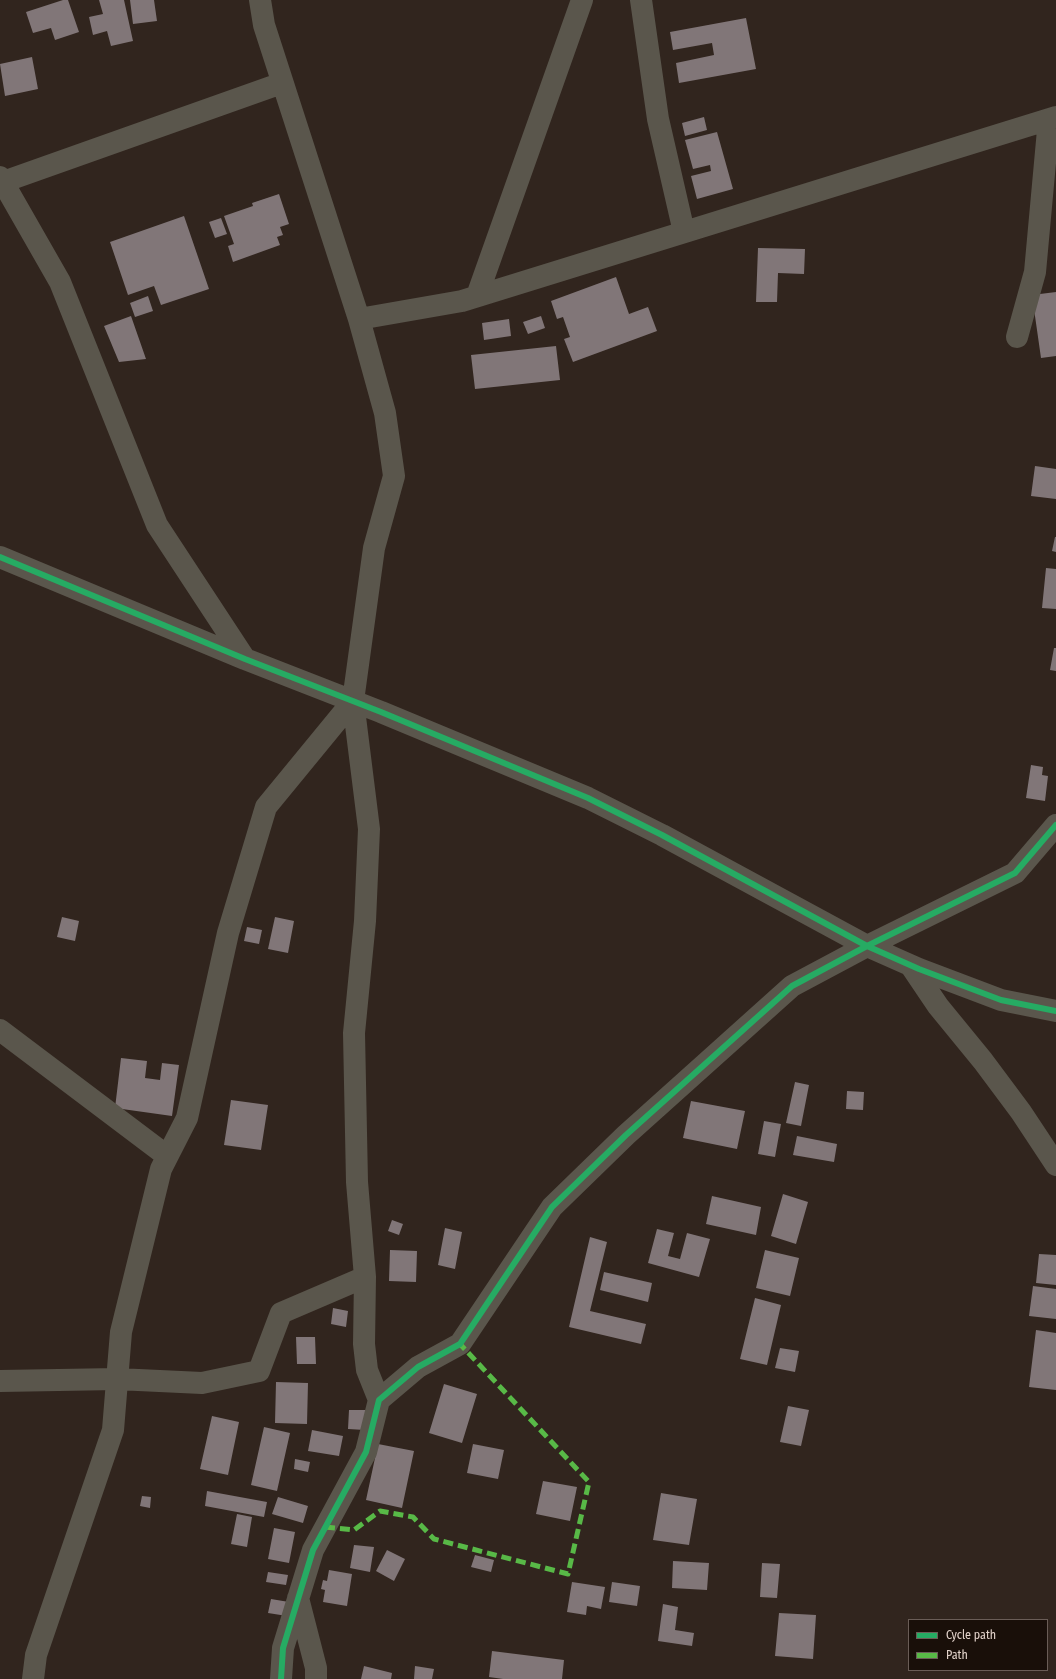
<!DOCTYPE html>
<html>
<head>
<meta charset="utf-8">
<style>
  body { margin:0 }
  #map { position:relative; width:1056px; height:1679px; overflow:hidden; background:#31251e; font-family:"Fira Sans Condensed",sans-serif }
  canvas { display:block }
  .legend { position:absolute; left:908px; top:1619px; width:140px; height:52px; box-sizing:border-box; background:#190f09; border:1px solid #6a5d57; margin:0; padding:5px 7px; list-style:none; font-size:12px; color:#e3d3cb }
  .legend li { display:flex; align-items:center; gap:8px; height:20px }
  .legend b { width:20px; border:1px solid #6a5d57 }
</style>
</head>
<body>
<div id="map">
<canvas width="1056" height="1679"></canvas>
<ul class="legend">
<li><b style="height:5px;background:#26ab63"></b>Cycle path</li>
<li><b style="height:5px;background:#58b947"></b>Path</li>
</ul>
</div>
<script>
const context = document.querySelector('canvas').getContext('2d');
context.lineJoin = 'round';
function paint(path, color) { context.fillStyle = color; context.fill(path, 'evenodd'); }
function stroke(path, color, width, dash) { context.strokeStyle = color; context.lineWidth = width; context.lineCap = dash ? 'butt' : 'round'; context.setLineDash(dash || []); context.stroke(path); }
const building = new Path2D(`
  M 63,0 L 68,0 L 79,32 L 55,40 L 51,28 L 33,33 L 26,12 Z
  M 99,0 L 124,0 L 133,41 L 111,46 L 107,31 L 93,35 L 89,17 L 103,14 Z
  M 130,0 L 154,0 L 157,21 L 133,24 Z
  M 746,18 L 756,69 L 679,83 L 676,63 L 714,55 L 712,43 L 673,50 L 670,32 Z
  M 32,57 L 38,89 L 5,96 L 0,64 Z
  M 704,117 L 707,130 L 685,136 L 682,123 Z
  M 717,132 L 733,189 L 697,199 L 691,176 L 711,171 L 710,165 L 693,169 L 685,140 Z
  M 279,194 L 289,224 L 280,227 L 283,235 L 277,237 L 280,245 L 233,262 L 228,246 L 234,244 L 224,216 L 253,206 L 252,203 Z
  M 184,216 L 209,289 L 161,305 L 154,286 L 128,295 L 110,242 Z
  M 221,218 L 227,234 L 215,238 L 209,222 Z
  M 758,248 L 805,249 L 804,274 L 778,273 L 777,302 L 756,302 Z
  M 616,277 L 629,314 L 648,307 L 657,331 L 573,362 L 564,339 L 570,337 L 563,317 L 557,319 L 551,301 Z
  M 1056,292 L 1056,356 L 1041,358 L 1032,295 Z
  M 148,296 L 153,311 L 135,317 L 130,303 Z
  M 131,316 L 146,359 L 119,362 L 104,326 Z
  M 541,316 L 545,328 L 528,334 L 523,322 Z
  M 509,319 L 511,336 L 484,340 L 482,323 Z
  M 556,346 L 560,380 L 475,389 L 471,355 Z
  M 1035,466 L 1056,469 L 1056,499 L 1031,496 Z
  M 1055,537 L 1056,537 L 1056,552 L 1052,551 Z
  M 1046,568 L 1056,569 L 1056,609 L 1042,608 Z
  M 1054,648 L 1056,648 L 1056,671 L 1050,670 Z
  M 1031,765 L 1043,767 L 1042,775 L 1048,776 L 1045,801 L 1026,798 Z
  M 62,917 L 79,921 L 75,941 L 57,937 Z
  M 275,917 L 294,921 L 288,953 L 268,949 Z
  M 247,927 L 262,930 L 259,944 L 244,941 Z
  M 121,1058 L 147,1061 L 145,1078 L 160,1080 L 162,1063 L 179,1065 L 172,1116 L 115,1108 Z
  M 795,1082 L 809,1085 L 801,1126 L 786,1123 Z
  M 847,1091 L 864,1092 L 863,1110 L 846,1109 Z
  M 231,1100 L 268,1105 L 261,1150 L 224,1145 Z
  M 691,1101 L 745,1111 L 737,1149 L 683,1138 Z
  M 764,1121 L 781,1124 L 775,1157 L 758,1154 Z
  M 797,1136 L 837,1144 L 834,1162 L 793,1155 Z
  M 783,1194 L 808,1202 L 796,1244 L 771,1236 Z
  M 712,1196 L 761,1207 L 756,1235 L 706,1224 Z
  M 392,1220 L 403,1224 L 399,1235 L 388,1231 Z
  M 445,1228 L 462,1232 L 455,1269 L 438,1265 Z
  M 657,1229 L 674,1233 L 668,1256 L 680,1259 L 687,1233 L 710,1239 L 699,1277 L 648,1263 Z
  M 590,1237 L 607,1242 L 590,1311 L 646,1324 L 641,1344 L 569,1327 Z
  M 390,1250 L 417,1251 L 416,1282 L 389,1281 Z
  M 765,1250 L 799,1258 L 790,1296 L 756,1288 Z
  M 1039,1254 L 1056,1255 L 1056,1285 L 1036,1283 Z
  M 604,1272 L 652,1283 L 648,1302 L 600,1290 Z
  M 1033,1286 L 1056,1289 L 1056,1319 L 1029,1316 Z
  M 755,1298 L 781,1305 L 767,1365 L 740,1359 Z
  M 333,1308 L 348,1311 L 346,1327 L 331,1324 Z
  M 1036,1330 L 1056,1333 L 1056,1390 L 1029,1387 Z
  M 296,1337 L 315,1337 L 316,1364 L 297,1364 Z
  M 780,1348 L 799,1351 L 795,1372 L 775,1368 Z
  M 276,1382 L 308,1383 L 307,1424 L 275,1423 Z
  M 444,1384 L 477,1394 L 462,1443 L 429,1433 Z
  M 788,1406 L 809,1410 L 801,1446 L 780,1442 Z
  M 349,1410 L 366,1410 L 365,1430 L 348,1429 Z
  M 212,1416 L 239,1422 L 228,1475 L 200,1469 Z
  M 264,1427 L 290,1433 L 277,1491 L 251,1485 Z
  M 312,1430 L 343,1436 L 339,1456 L 308,1451 Z
  M 378,1444 L 414,1451 L 402,1508 L 366,1500 Z
  M 473,1444 L 504,1450 L 498,1479 L 467,1473 Z
  M 295,1459 L 310,1462 L 308,1472 L 294,1469 Z
  M 543,1481 L 577,1487 L 570,1521 L 536,1514 Z
  M 207,1491 L 267,1502 L 264,1517 L 205,1506 Z
  M 661,1493 L 697,1499 L 689,1545 L 653,1540 Z
  M 142,1496 L 151,1497 L 150,1508 L 140,1506 Z
  M 278,1497 L 308,1506 L 303,1523 L 272,1514 Z
  M 237,1514 L 252,1517 L 247,1547 L 231,1544 Z
  M 274,1528 L 295,1532 L 289,1563 L 268,1559 Z
  M 354,1545 L 374,1547 L 370,1572 L 350,1568 Z
  M 387,1550 L 405,1559 L 394,1581 L 376,1571 Z
  M 475,1555 L 494,1560 L 491,1572 L 471,1567 Z
  M 673,1561 L 709,1563 L 707,1590 L 672,1588 Z
  M 762,1563 L 780,1564 L 777,1598 L 760,1597 Z
  M 329,1570 L 352,1574 L 347,1606 L 323,1602 L 325,1590 L 321,1589 L 323,1580 L 327,1581 Z
  M 268,1572 L 288,1575 L 286,1585 L 266,1582 Z
  M 572,1582 L 605,1587 L 601,1609 L 587,1606 L 586,1615 L 567,1612 Z
  M 612,1582 L 640,1586 L 637,1606 L 609,1602 Z
  M 271,1599 L 289,1602 L 287,1616 L 268,1613 Z
  M 663,1604 L 678,1607 L 675,1630 L 694,1633 L 692,1646 L 658,1641 Z
  M 779,1613 L 816,1615 L 813,1659 L 775,1656 Z
  M 492,1651 L 564,1660 L 562,1679 L 503,1679 L 489,1677 Z
  M 364,1666 L 392,1673 L 391,1679 L 361,1679 Z
  M 415,1666 L 434,1669 L 432,1679 L 414,1679 Z`);
const minor = new Path2D(`
  M 260,0 L 264,25 L 359,319 L 462,301 L 1056,117
  M 641,0 L 658,119 L 684,232
  M 0,177 L 60,282 L 157,525 L 245,659
  M 3,182 L 282,83
  M 477,296 L 582,0
  M 359,319 L 385,413 L 394,476 L 374,548 L 353,701 L 369,829 L 365,921 L 354,1033 L 357,1182 L 365,1277 L 364,1344 L 367,1370 L 379,1400
  M 1017,337 L 1035,272 L 1049,119
  M 0,557 L 245,659 L 381,712 L 588,798 L 662,835 L 867,946 L 919,969 L 1001,1000 L 1056,1011
  M 911,966 L 938,1006 L 983,1061 L 1021,1112 L 1056,1165
  M 0,1030 L 167,1156
  M 0,1381 L 117,1379 L 202,1383 L 259,1371 L 281,1313 L 365,1277
  M 298,1598 L 316,1668 L 316,1679
  M 33,1679 L 36,1655 L 113,1430 L 121,1332 L 161,1169 L 187,1118 L 228,933 L 266,807 L 353,701
  M 281,1679 L 283,1648 L 313,1550 L 366,1452 L 379,1400 L 418,1367 L 460,1344 L 552,1207 L 626,1135 L 792,986 L 867,946 L 1015,873 L 1056,825`);
const quiet = new Path2D(`
  M 325,1527 L 354,1530 L 380,1511 L 413,1517 L 434,1539 L 568,1574 L 589,1482 L 460,1344`);
const cycleway = new Path2D(`
  M 0,557 L 245,659 L 381,712 L 588,798 L 662,835 L 867,946 L 919,969 L 1001,1000 L 1056,1011
  M 281,1679 L 283,1648 L 313,1550 L 366,1452 L 379,1400 L 418,1367 L 460,1344 L 552,1207 L 626,1135 L 792,986 L 867,946 L 1015,873 L 1056,825`);
paint(building, '#817678');
stroke(minor, '#5a564c', 22);
stroke(quiet, '#58b947', 5, [10, 5]);
stroke(cycleway, '#26ab63', 6);
</script>
</body>
</html>
